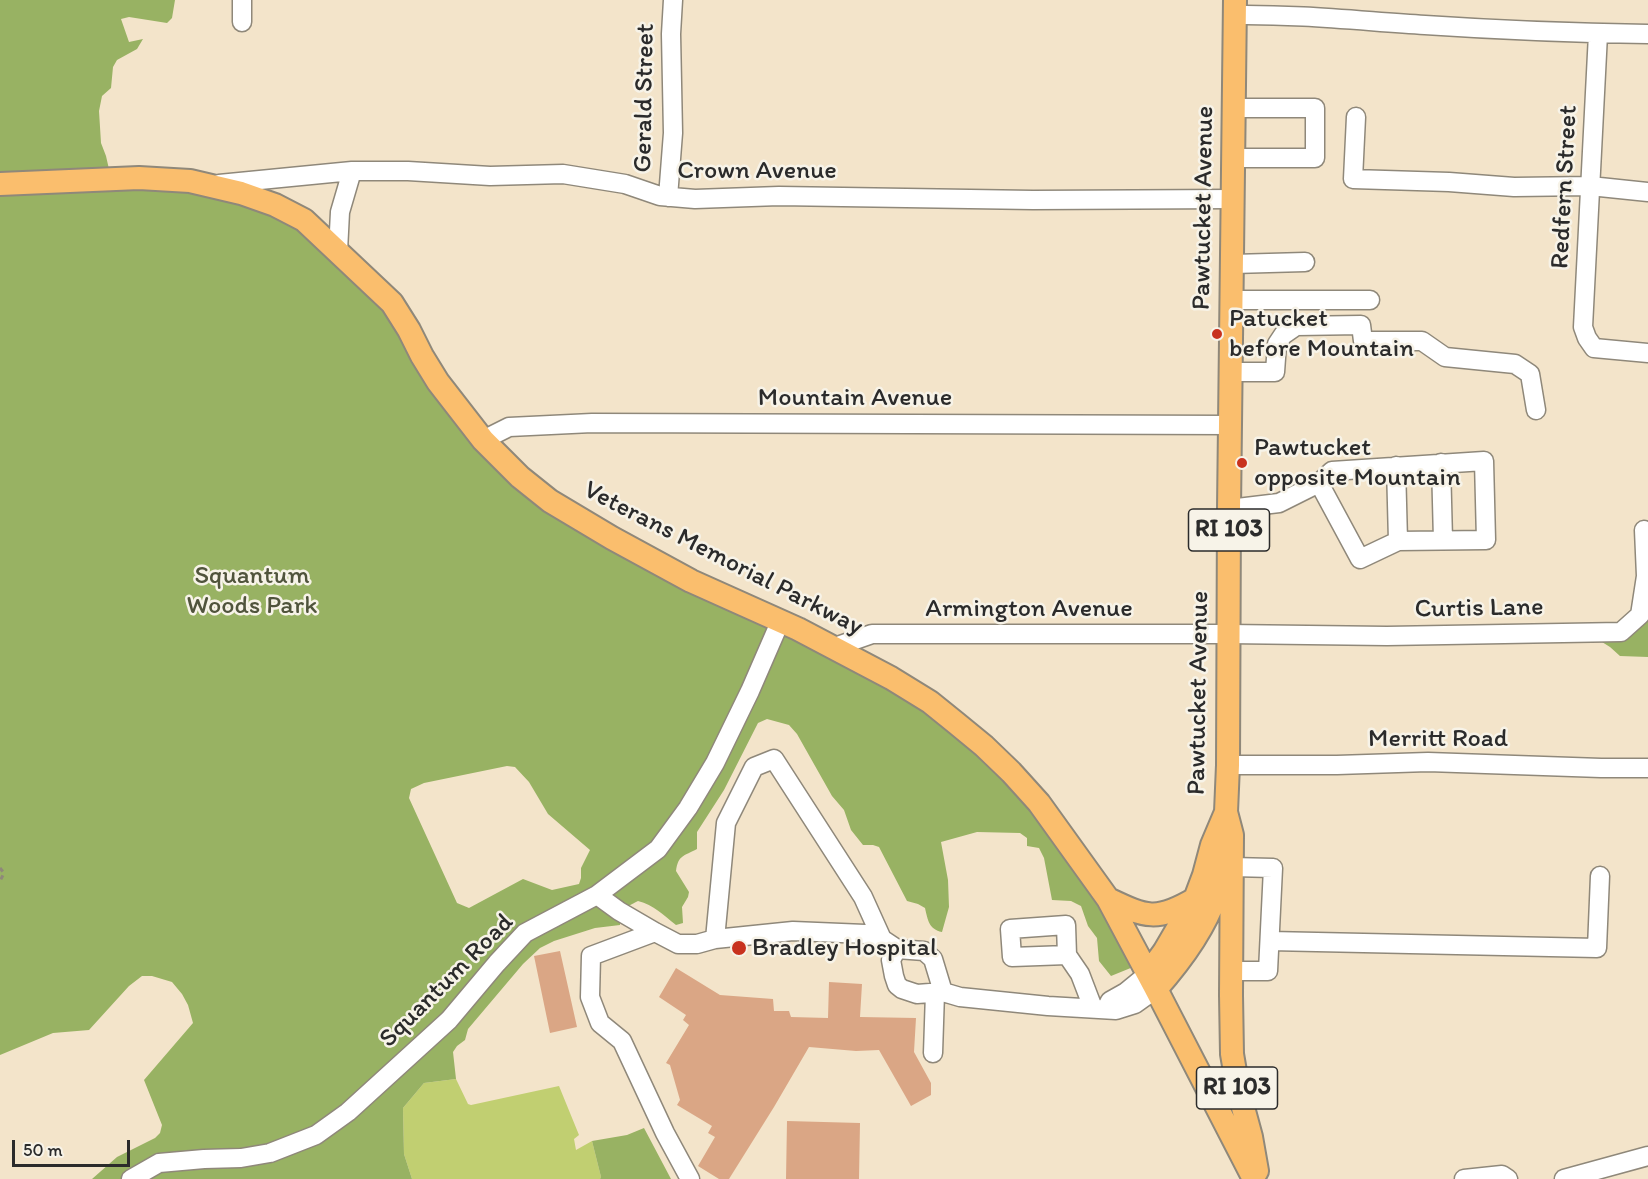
<!DOCTYPE html>
<html>
<head>
<meta charset="utf-8">
<style>
  body { margin:0 }
  #map { position:relative; width:1648px; height:1179px; overflow:hidden; background:#f3e4ca; font-family:Itim,sans-serif }
  canvas { display:block }
  .scale { position:absolute; left:12px; top:1140px; width:118px; height:27px; box-sizing:border-box; border:3px solid #2b2b2b; border-top:0; padding-left:8px; font-size:18px; line-height:21px; white-space:nowrap; color:#2b2b2b; -webkit-text-stroke:4px #f7f3e8; paint-order:stroke }
</style>
</head>
<body>
<div id="map">
<canvas width="1648" height="1179"></canvas>
<div class="scale">50 m</div>
</div>
<script>
const context = document.querySelector('canvas').getContext('2d');
context.lineJoin = 'round';
function paint(path, color) { context.fillStyle = color; context.fill(path, 'evenodd'); }
function stroke(path, color, width, dash) { context.strokeStyle = color; context.lineWidth = width; context.lineCap = dash ? 'butt' : 'round'; context.setLineDash(dash || []); context.stroke(path); }
function label(font, color, halo, rows, align = 'center') {
  context.font = font + ' Itim,sans-serif'; context.lineWidth = 5; context.setLineDash([]); context.textBaseline = 'middle'; context.strokeStyle = halo; context.fillStyle = color; for (const [text, x, y, turn = 0] of rows) {
    context.save(); context.translate(x, y); context.rotate((+turn || 0) * Math.PI / 180); context.textAlign = isNaN(turn) ? turn : align; if (halo) context.strokeText(text, 0, 0); context.fillText(text, 0, 0); context.restore();
  }
}
const green = new Path2D(`
  M 456,1079 L 468,1104 L 471,1105 L 559,1086 L 579,1135 L 574,1139 L 576,1150 L 592,1141 L 601,1177 L 600,1179 L 412,1179 L 404,1154 L 403,1108 L 424,1083 Z`);
const forest = new Path2D(`
  M 0,0 L 175,0 L 172,18 L 167,23 L 129,17 L 121,19 L 129,42 L 143,39 L 137,49 L 117,60 L 113,67 L 111,88 L 102,96 L 99,111 L 101,143 L 106,156 L 111,178 L 248,194 L 353,259 L 525,481 L 872,667 L 1035,798 L 1138,965 L 1111,976 L 1099,961 L 1097,938 L 1088,926 L 1081,906 L 1071,901 L 1052,900 L 1044,858 L 1039,848 L 1027,846 L 1027,838 L 1020,833 L 977,832 L 941,842 L 948,880 L 949,907 L 942,932 C 929,929 928,921 925,908 L 918,904 L 907,901 L 879,847 L 873,845 L 863,845 L 851,830 L 844,810 L 832,796 L 797,734 L 789,725 L 767,719 L 758,723 L 724,790 L 697,832 L 697,849 C 684,856 678,855 676,871 L 689,892 L 688,897 L 682,907 L 683,923 L 676,925 C 663,915 654,905 638,901 C 624,908 621,910 620,925 L 595,928 L 554,941 L 540,948 L 523,964 L 468,1029 L 465,1040 L 457,1046 L 453,1052 L 456,1079 L 424,1083 L 403,1108 L 404,1154 L 412,1179 L 92,1179 L 117,1157 L 155,1138 L 160,1133 L 162,1125 L 144,1080 L 193,1023 L 188,1005 L 182,994 L 172,982 L 152,976 L 142,976 L 129,986 L 89,1030 L 53,1033 L 0,1055 ZM 507,766 L 515,767 L 529,782 L 548,814 L 590,850 L 581,868 L 581,878 L 579,884 L 552,890 L 523,879 L 469,908 L 457,903 L 409,798 L 411,789 L 424,783 Z
  M 1648,583 L 1648,657 L 1620,656 L 1610,647 L 1594,637 L 1629,631 Z
  M 644,1128 L 671,1179 L 600,1179 L 601,1177 L 592,1141 L 627,1135 Z`);
const building = new Path2D(`
  M 560,951 L 577,1027 L 550,1033 L 534,956 Z
  M 676,968 L 720,995 L 773,999 L 774,1011 L 789,1011 L 791,1017 L 828,1018 L 829,982 L 862,984 L 860,1017 L 916,1018 L 914,1052 L 931,1083 L 931,1095 L 911,1106 L 879,1050 L 856,1051 L 809,1047 L 774,1107 L 729,1179 L 719,1179 L 698,1166 L 715,1137 L 708,1133 L 712,1126 L 677,1105 L 680,1100 L 670,1065 L 666,1063 L 689,1025 L 683,1020 L 686,1015 L 659,997 Z
  M 787,1121 L 860,1123 L 859,1179 L 786,1179 Z`);
const path = new Path2D(`
  M 0,868 L 4,873 L 0,881`);
const minor = new Path2D(`
  M 1234,15 C 1298,14 1361,21 1425,25 C 1499,30 1574,33 1648,34
  M 242,22 L 242,0
  M 1598,34 L 1583,327 L 1587,338 L 1594,348 L 1648,353
  M 1356,117 L 1353,179 L 1449,182 L 1514,187 L 1590,186 L 1648,192
  M 1234,158 L 1315,158 L 1315,108 L 1234,108
  M 219,184 L 352,171 L 408,171 L 490,176 L 563,174 L 625,184 L 660,196 L 695,199 L 779,196 L 1033,200 L 1234,199
  M 668,197 L 673,133 L 671,34 L 673,0
  M 338,251 L 340,212 L 352,171
  M 1233,264 L 1305,262
  M 1232,300 L 1370,300
  M 1231,372 L 1275,372 L 1277,344 L 1283,335 L 1296,326 L 1361,325 L 1363,341 L 1422,341 L 1445,357 L 1515,364 L 1530,374 L 1536,410
  M 483,440 L 509,427 L 592,423 L 1231,425
  M 1441,463 L 1443,540
  M 1396,466 L 1398,541
  M 1229,509 L 1279,503 L 1319,483 L 1332,471 L 1484,461 L 1486,540 L 1398,541 L 1360,559 L 1319,483
  M 832,648 L 872,634 L 1228,634 L 1387,636 L 1621,632 L 1640,615 L 1646,576 L 1644,530
  M 1228,765 L 1337,765 L 1428,762 L 1601,768 L 1648,768
  M 597,895 L 619,911 L 655,932 L 678,944 L 697,944 L 715,939 L 793,931 L 865,934 L 882,939 L 897,949 L 924,951 L 933,959 L 943,992
  M 655,932 L 591,956 L 590,997 L 600,1023 L 622,1041 L 665,1133 L 690,1179
  M 715,939 L 726,823 L 754,767 L 774,759 L 863,897 L 882,939
  M 1270,941 L 1597,948 L 1600,876
  M 897,949 L 891,960 L 894,976 L 897,985 L 902,989 L 917,994 L 943,992 L 960,997 L 1048,1006 L 1116,1010 L 1135,1004 L 1156,989
  M 1067,955 L 1066,925 L 1010,929 L 1012,957 L 1067,955 L 1080,974 L 1093,1008
  M 1232,971 L 1268,971 L 1273,868 L 1232,867
  M 1106,1009 L 1110,1001 L 1126,992 L 1148,974
  M 933,1053 L 935,993
  M 131,1179 L 159,1163 L 204,1159 L 241,1158 L 270,1153 L 316,1135 L 348,1112 L 449,1020 L 497,963 L 525,933 L 597,895 L 658,849 L 688,808 L 715,763 L 750,691 L 780,622
  M 1464,1179 L 1502,1175 L 1508,1179
  M 1564,1179 L 1648,1156`);
const major = new Path2D(`
  M 1235,0 L 1229,509 L 1228,765 L 1226,812 L 1232,835 L 1231,995 L 1232,1054 L 1238,1089 L 1251,1137 L 1257,1171
  M 0,184 L 139,178 L 190,181 L 241,193 L 275,205 L 304,220 L 392,303 L 409,330 L 422,356 L 438,382 L 483,440 L 520,477 L 550,501 L 612,538 L 691,581 L 798,629 L 891,678 L 930,702 L 956,723 L 984,746 L 1011,772 L 1039,803 L 1108,899 L 1156,989 L 1254,1179
  M 1108,899 C 1146,917 1156,922 1195,899
  M 1148,974 L 1164,952 L 1195,899 L 1204,875 L 1212,845 L 1226,812
  M 1156,989 C 1180,962 1204,930 1216,895 C 1219,884 1222,873 1225,863`);
const markers = [
  [1217,334,6,"#c8321e"],
  [1242,463,6,"#c8321e"],
  [739,948,8,"#c8321e"]
];
const shields = [
  [1229,530,81],
  [1237,1088,81]
];
const shieldNames = [
  ["RI 103",1229,530],
  ["RI 103",1237,1088]
];
const streetNames = [
  ["Gerald Street",645,98,-89],
  ["Crown Avenue",757,171],
  ["Redfern Street",1565,187,-87],
  ["Pawtucket Avenue",1204,208,-89],
  ["Mountain Avenue",855,398],
  ["Veterans Memorial Parkway",723,559,27],
  ["Armington Avenue",1029,609],
  ["Curtis Lane",1479,609,-1],
  ["Pawtucket Avenue",1199,693,-89],
  ["Merritt Road",1438,739],
  ["Squantum Road",447,981,-45]
];
const poiNames = [
  ["Patucket",1229,319],
  ["before Mountain",1229,349],
  ["Pawtucket",1254,448],
  ["opposite Mountain",1254,478],
  ["Bradley Hospital",752,948]
];
const parkNames = [
  ["Squantum",252,576],
  ["Woods Park",252,606]
];
paint(green, '#c1cf71');
paint(forest, '#98b263');
paint(building, '#daa685');
stroke(minor, '#8f887a', 21);
stroke(major, '#8f887a', 26);
stroke(path, '#8f887a', 3, [4.5, 4.5]);
stroke(minor, '#fff', 18);
stroke(major, '#fabe6d', 22);
for (const [x, y, r, color] of markers) { const dot = new Path2D(); dot.arc(x, y, r, 0, 2 * Math.PI); context.fillStyle = color; context.fill(dot); stroke(dot, '#f7f3e8', 2); }
for (const [x, y, w] of shields) { const box = new Path2D(); box.roundRect(x - w / 2, y - 21, w, 42, 4.5); context.fillStyle = '#f7f3e8'; context.fill(box); stroke(box, '#2b2b2b', 1.5); }
label('bold 24px', '#2b2b2b', null, shieldNames);
label('26px', '#2b2b2b', '#f7f3e8', streetNames);
label('26px', '#2b2b2b', '#f7f3e8', poiNames, 'left');
label('26px', '#50543c', '#f7f3e8', parkNames);
</script>
</body>
</html>
